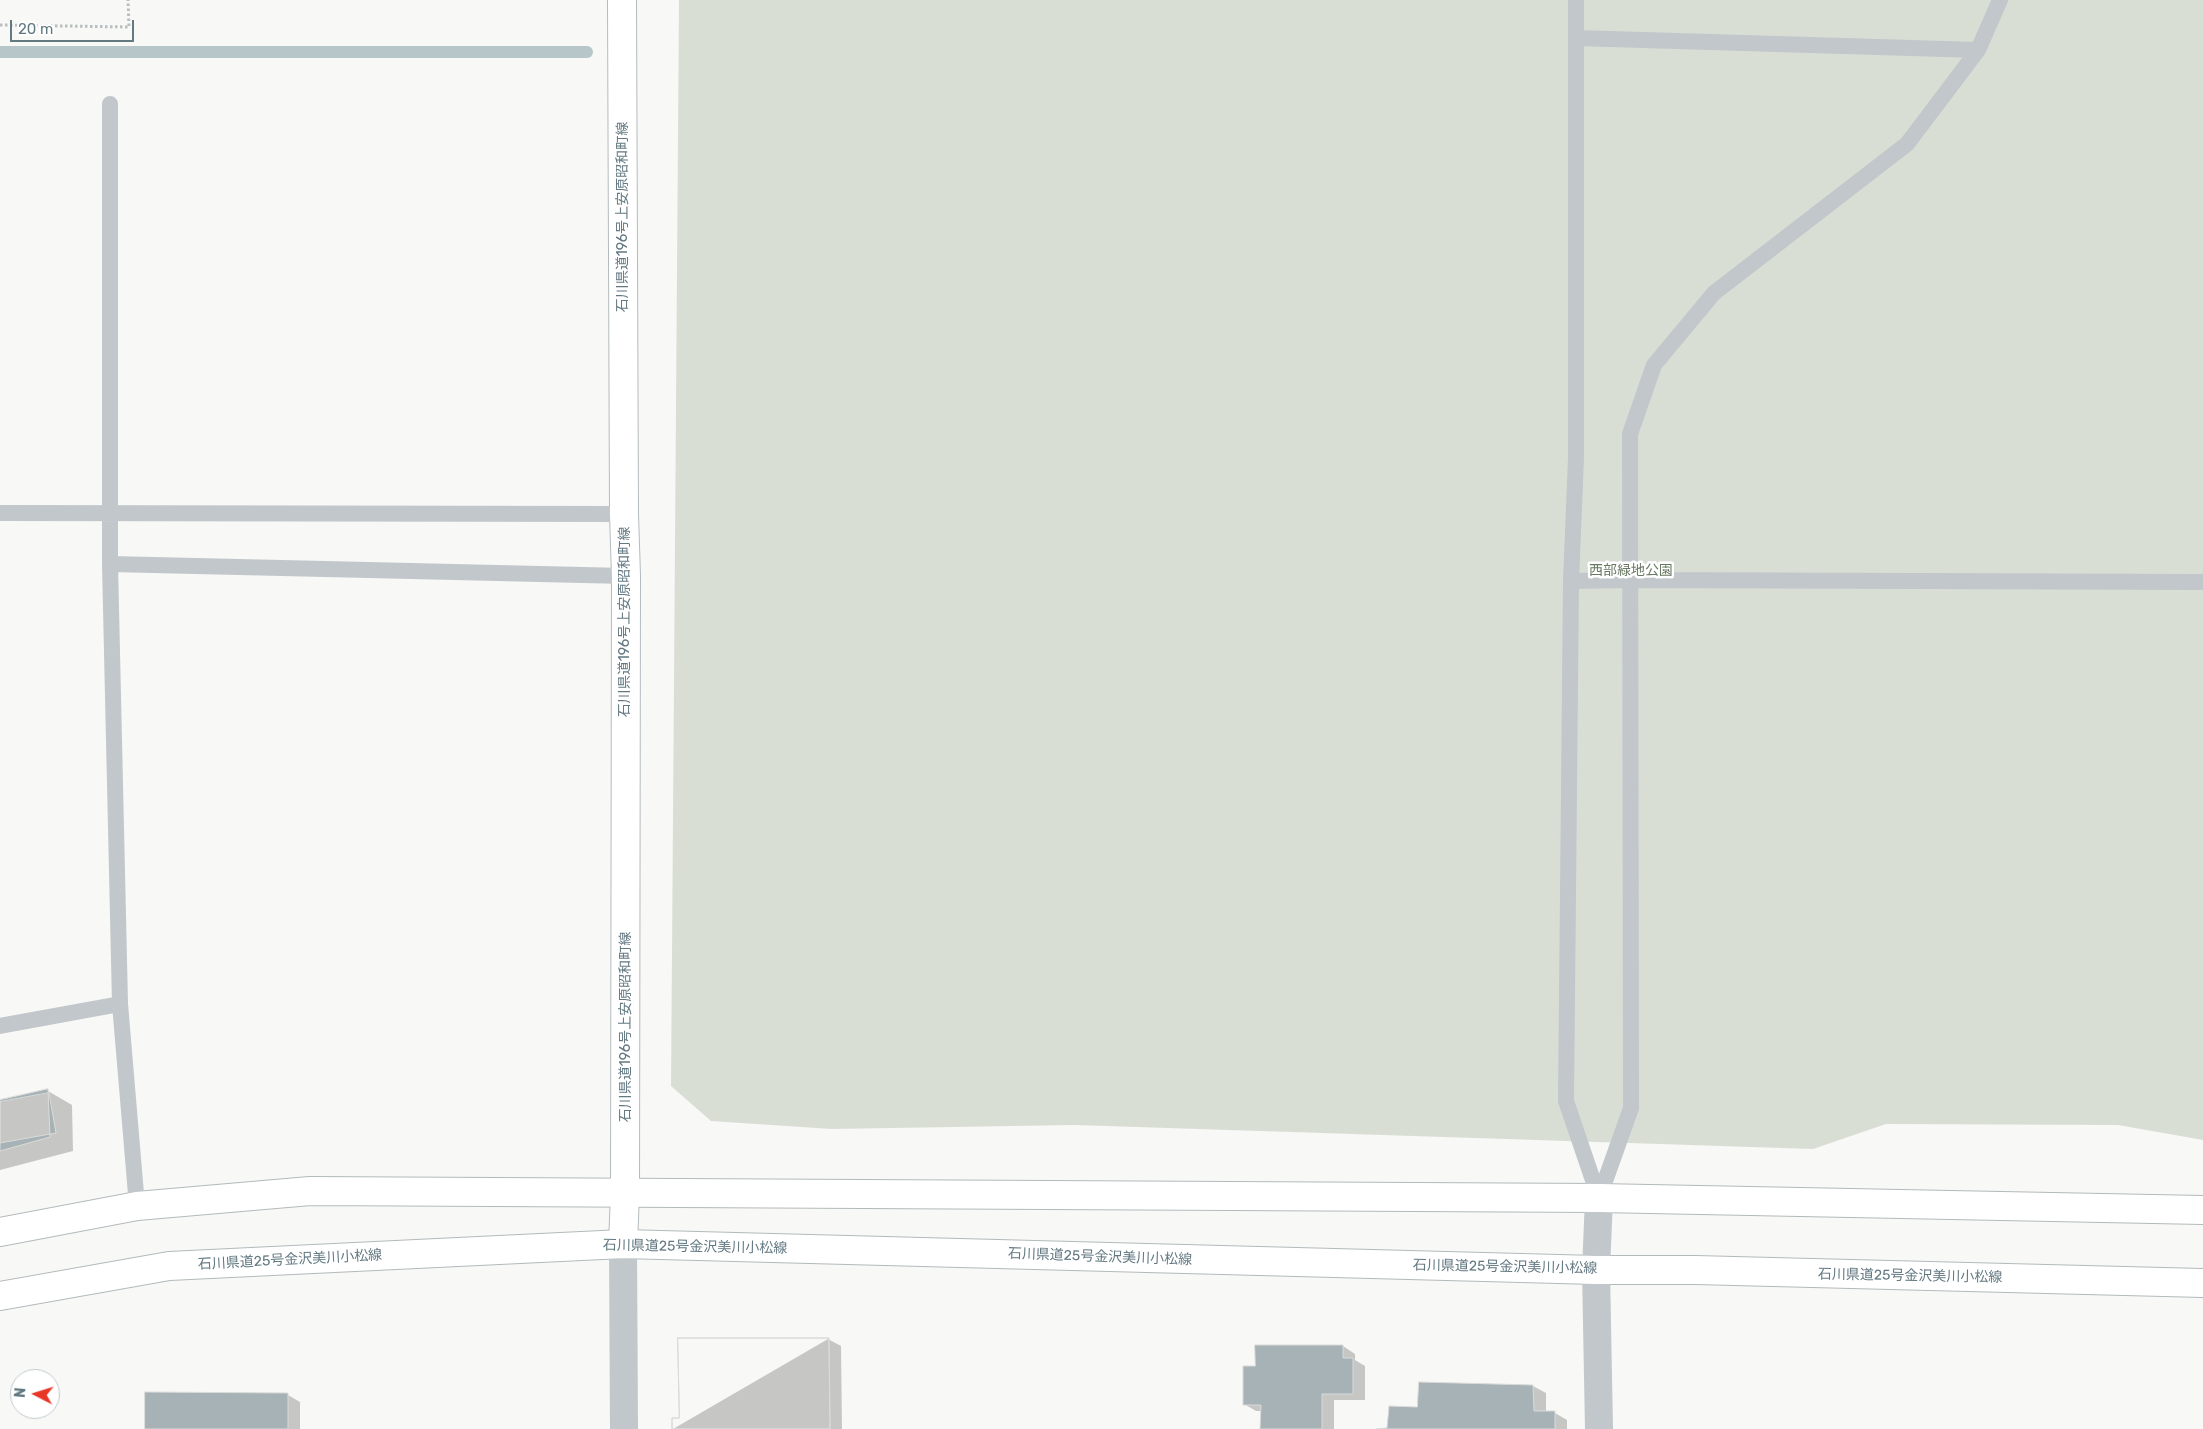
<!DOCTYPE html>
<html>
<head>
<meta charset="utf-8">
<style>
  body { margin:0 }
  #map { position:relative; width:2203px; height:1429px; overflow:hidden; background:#f8f8f6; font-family:Rubik,sans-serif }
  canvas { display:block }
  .north { position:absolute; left:10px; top:1369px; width:50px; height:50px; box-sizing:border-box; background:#fff; border:1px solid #c1c9cd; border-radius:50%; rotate:275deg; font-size:14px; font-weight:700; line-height:20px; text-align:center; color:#637982 }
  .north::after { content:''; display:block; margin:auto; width:18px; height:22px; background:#e83726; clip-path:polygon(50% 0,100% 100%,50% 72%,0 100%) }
  .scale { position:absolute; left:10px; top:20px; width:124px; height:22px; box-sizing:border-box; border:2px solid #637982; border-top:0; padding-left:6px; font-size:15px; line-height:18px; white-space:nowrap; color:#637982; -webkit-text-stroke:4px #fff; paint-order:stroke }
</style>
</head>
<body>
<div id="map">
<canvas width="2203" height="1429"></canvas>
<div class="north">N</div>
<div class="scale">20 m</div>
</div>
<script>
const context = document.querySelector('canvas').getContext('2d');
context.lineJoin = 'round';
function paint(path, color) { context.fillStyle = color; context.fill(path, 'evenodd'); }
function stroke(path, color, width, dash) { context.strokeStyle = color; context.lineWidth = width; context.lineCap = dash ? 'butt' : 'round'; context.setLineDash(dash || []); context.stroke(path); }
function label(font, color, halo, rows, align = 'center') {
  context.font = font + ' Rubik,"Noto Sans JP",sans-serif'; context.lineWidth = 5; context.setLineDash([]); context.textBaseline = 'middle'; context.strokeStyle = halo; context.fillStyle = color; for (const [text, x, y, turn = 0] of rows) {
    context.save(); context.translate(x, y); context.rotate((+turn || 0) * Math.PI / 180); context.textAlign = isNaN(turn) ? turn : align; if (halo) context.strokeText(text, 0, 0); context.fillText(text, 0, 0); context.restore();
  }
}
const green = new Path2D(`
  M 679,0 L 2203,0 L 2203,1140 L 2118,1125 L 1886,1124 L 1813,1149 L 1075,1125 L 832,1129 L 711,1121 L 671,1086 Z`);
const shadow = new Path2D(`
  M 48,1091 L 72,1105 L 73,1151 L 0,1170 L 0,1101 Z
  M 828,1339 L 841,1346 L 842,1429 L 673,1429 Z
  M 1343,1346 L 1355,1354 L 1355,1360 L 1365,1366 L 1365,1400 L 1334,1400 L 1334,1429 L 1262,1429 L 1262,1411 L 1256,1411 L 1244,1404 L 1256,1367 Z
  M 1533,1386 L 1546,1393 L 1546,1412 L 1555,1413 L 1567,1420 L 1567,1429 L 1388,1429 L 1418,1408 Z
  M 288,1395 L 300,1402 L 300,1429 L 146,1429 Z`);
const stream = new Path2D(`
  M 0,52 L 587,52`);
const building = new Path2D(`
  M 48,1089 L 50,1137 L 0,1151 L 0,1100 Z
  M 49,1093 L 56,1133 L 0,1143 L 0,1102 Z
  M 678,1338 L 829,1338 L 830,1429 L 672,1429 L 672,1418 L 679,1418 Z
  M 678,1338 L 829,1338 L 830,1429 L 672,1429 L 672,1418 L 679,1418 Z
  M 1255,1345 L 1343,1345 L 1343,1358 L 1353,1358 L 1353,1394 L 1322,1394 L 1322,1429 L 1260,1429 L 1261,1405 L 1243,1405 L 1243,1366 L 1255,1366 Z
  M 1419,1382 L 1533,1385 L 1534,1411 L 1555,1411 L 1555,1429 L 1376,1429 L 1387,1428 L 1389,1406 L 1417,1407 Z
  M 145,1392 L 288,1393 L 288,1429 L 145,1429 Z`);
const path = new Path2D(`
  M 0,25 L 129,27 L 128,0`);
const service = new Path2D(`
  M 1576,0 L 1576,458 L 1571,581 L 1566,1101 L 1599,1198
  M 1576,38 L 1978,50
  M 110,104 L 110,564 L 120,1004 L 137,1206
  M 0,513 L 624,514
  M 110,564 L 626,576
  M 1571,581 L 1629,580 L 2203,582
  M 0,1026 L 120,1004
  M 1599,1198 L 1631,1108 L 1630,434 L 1654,365 L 1714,293 L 1907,144 L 1978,50 L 2000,0`);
const minor = new Path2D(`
  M 1599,1198 L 1596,1270 L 1599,1429
  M 623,1244 L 624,1429`);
const secondary = new Path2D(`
  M 622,0 L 624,514 L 626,576 L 625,1193 L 623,1244`);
const primary = new Path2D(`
  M 0,1232 L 137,1206 L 310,1191 L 1599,1198 L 2203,1210
  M 0,1296 L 169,1266 L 623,1244 L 1596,1270 L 1695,1270 L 2203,1283`);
const streetNames = [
  ["石川県道196号上安原昭和町線",623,217,-90],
  ["石川県道196号上安原昭和町線",625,622,-90],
  ["石川県道196号上安原昭和町線",626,1027,-90],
  ["石川県道25号金沢美川小松線",695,1247,1],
  ["石川県道25号金沢美川小松線",1100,1257,2],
  ["石川県道25号金沢美川小松線",290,1260,-3],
  ["石川県道25号金沢美川小松線",1505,1267,1],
  ["石川県道25号金沢美川小松線",1910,1276,1]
];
const parkNames = [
  ["西部緑地公園",1631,571]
];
paint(green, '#d9ded5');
paint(shadow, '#0003');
stroke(stream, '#b7c6c8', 12);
paint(building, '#a6b2b6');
stroke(building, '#dadad8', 1);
stroke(secondary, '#b4bbbf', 30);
stroke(primary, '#b3babc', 30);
stroke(path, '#b9bec0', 3, [2.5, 2.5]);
stroke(service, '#c1c7ca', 16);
stroke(minor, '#c1c7ca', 28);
stroke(secondary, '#fff', 28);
stroke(primary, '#fff', 28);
label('14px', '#637982', '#fff', streetNames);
label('14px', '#697962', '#fff', parkNames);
</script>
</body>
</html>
